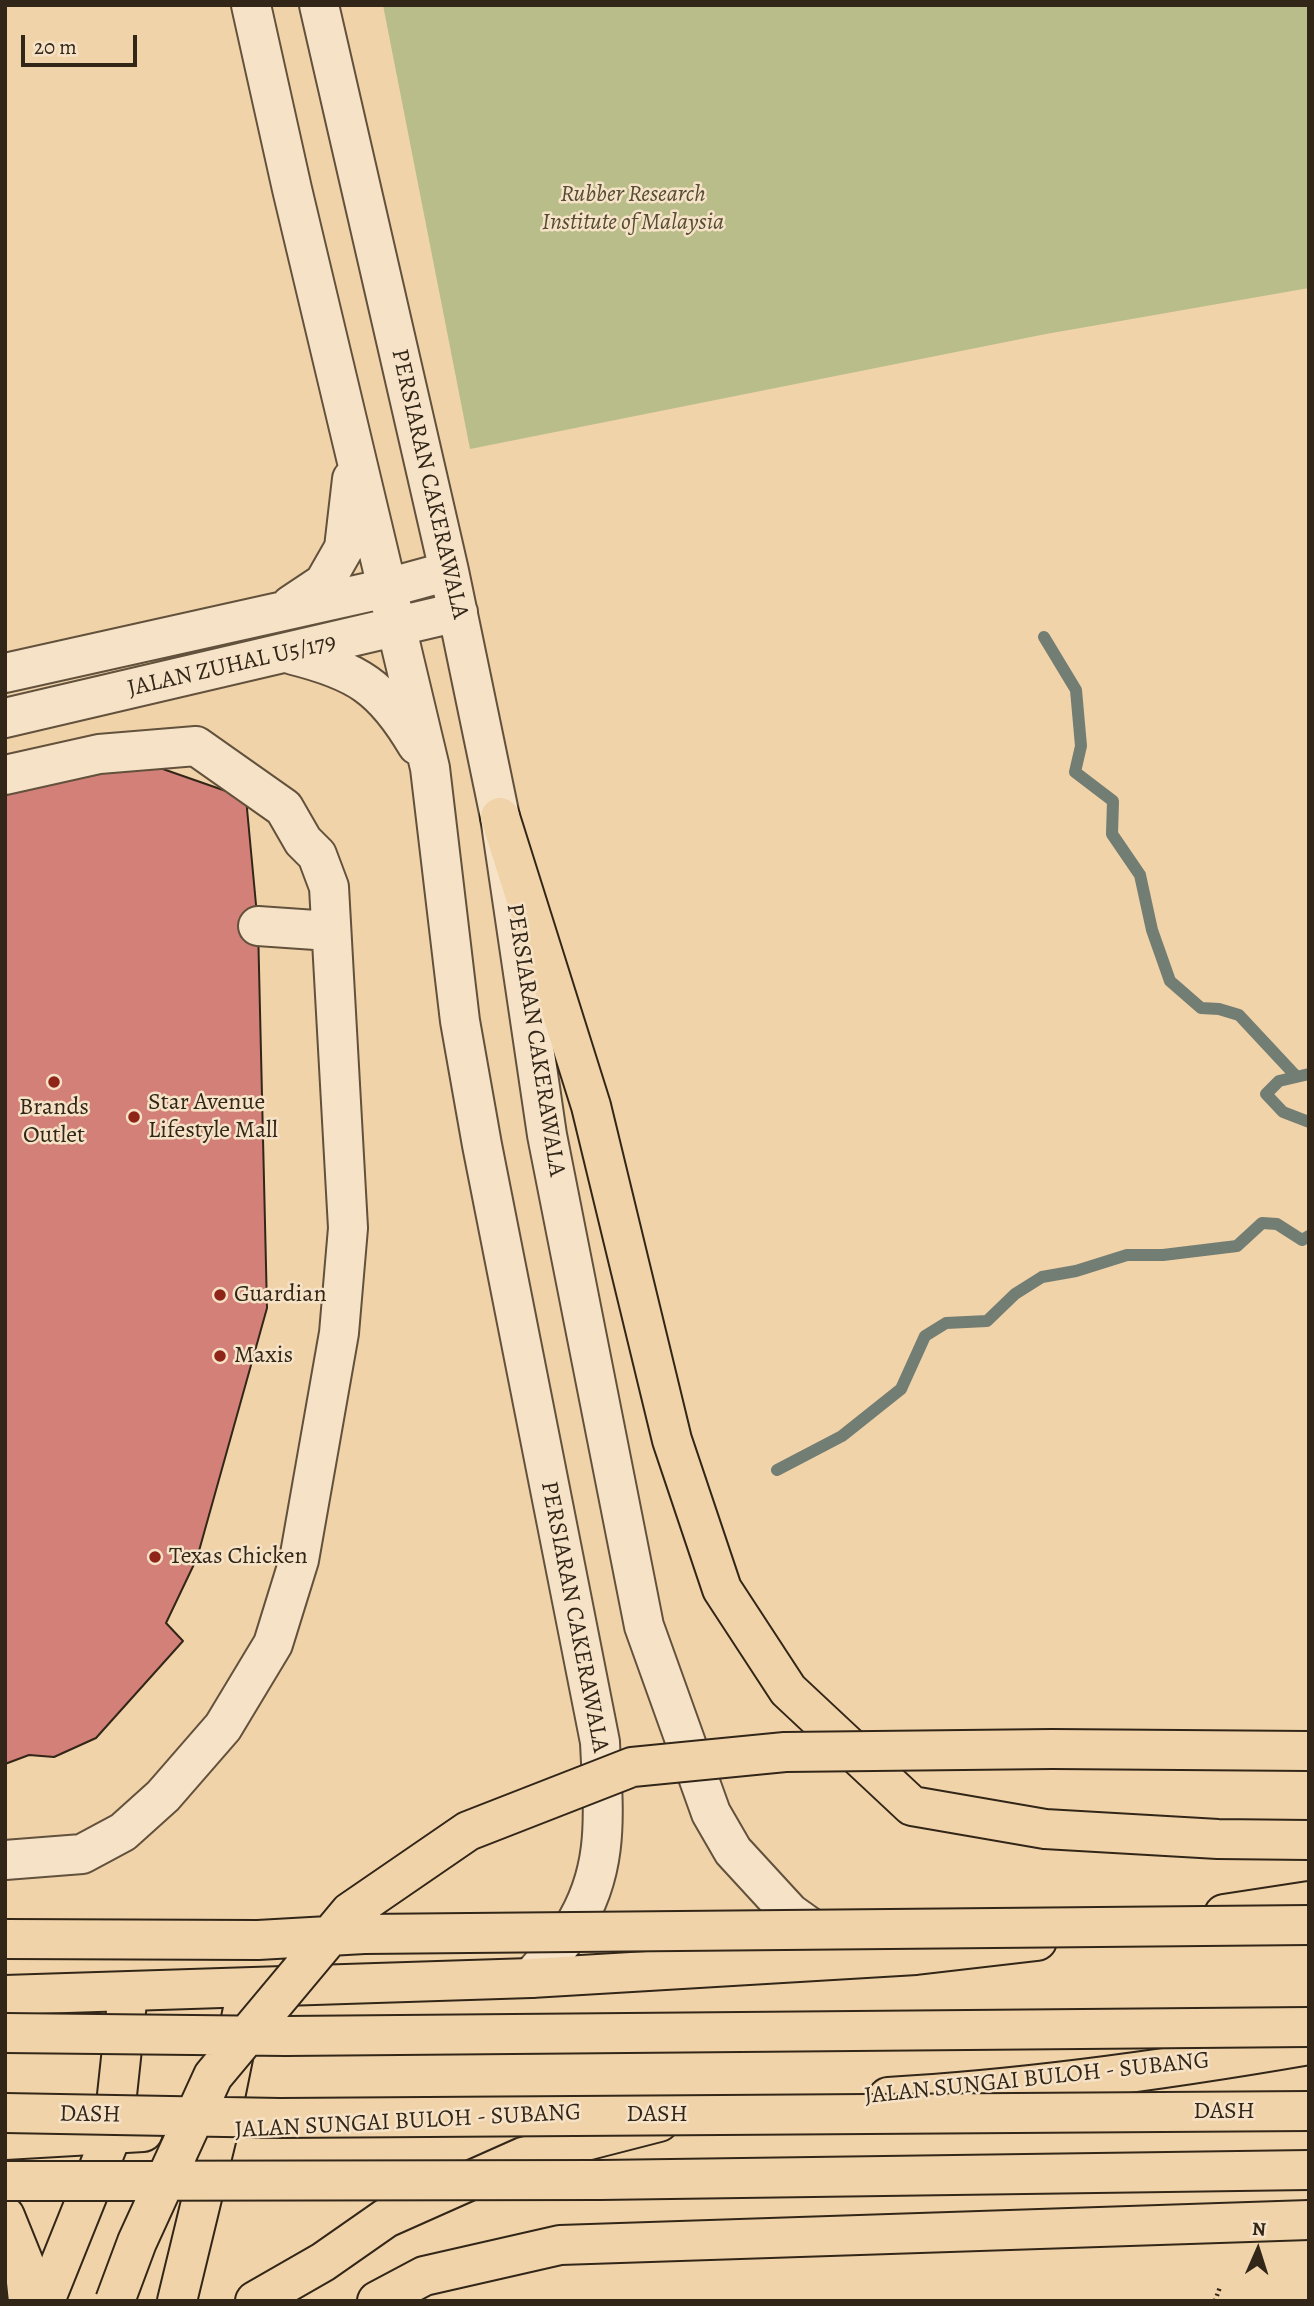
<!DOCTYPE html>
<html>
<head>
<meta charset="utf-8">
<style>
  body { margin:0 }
  #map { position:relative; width:1314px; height:2306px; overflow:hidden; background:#f1d3a9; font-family:Alegreya,serif }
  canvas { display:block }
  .frame { position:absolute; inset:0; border:7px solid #322618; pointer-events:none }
  .north { position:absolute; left:1223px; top:2215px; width:70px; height:70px; -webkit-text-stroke:5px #f6e2c7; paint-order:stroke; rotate:3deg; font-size:19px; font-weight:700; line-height:28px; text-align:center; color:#322618 }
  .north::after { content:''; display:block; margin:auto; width:24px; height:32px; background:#322618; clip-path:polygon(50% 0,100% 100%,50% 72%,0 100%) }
  .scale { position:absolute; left:21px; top:35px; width:116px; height:32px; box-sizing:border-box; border:4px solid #322618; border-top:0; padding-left:9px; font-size:21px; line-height:24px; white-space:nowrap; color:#322618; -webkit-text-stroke:5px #f6e2c7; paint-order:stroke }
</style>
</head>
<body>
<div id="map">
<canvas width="1314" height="2306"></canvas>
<div class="frame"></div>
<div class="north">N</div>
<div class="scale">20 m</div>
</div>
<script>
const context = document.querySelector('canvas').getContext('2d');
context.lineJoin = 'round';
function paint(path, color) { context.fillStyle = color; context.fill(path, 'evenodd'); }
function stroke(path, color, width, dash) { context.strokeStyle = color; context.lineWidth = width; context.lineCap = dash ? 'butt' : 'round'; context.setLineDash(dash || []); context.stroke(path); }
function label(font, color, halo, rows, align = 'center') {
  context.font = font + ' Alegreya,serif'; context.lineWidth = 5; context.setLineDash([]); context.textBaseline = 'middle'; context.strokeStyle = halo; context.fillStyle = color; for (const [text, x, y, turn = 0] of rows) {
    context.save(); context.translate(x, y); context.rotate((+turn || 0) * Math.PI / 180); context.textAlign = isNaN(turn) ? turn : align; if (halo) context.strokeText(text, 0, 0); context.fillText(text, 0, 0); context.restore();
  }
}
const green = new Path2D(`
  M 383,5 L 1309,5 L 1309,288 L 1046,334 L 470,449 Z`);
const stream = new Path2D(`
  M 1044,637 L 1076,690 L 1081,746 L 1075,772 L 1113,801 L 1112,834 L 1140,875 L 1152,930 L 1170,981 L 1201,1008 L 1219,1009 L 1239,1015 L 1295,1075
  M 1309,1074 L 1279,1081 L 1266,1094 L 1283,1112 L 1309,1122
  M 777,1470 L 842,1436 L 901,1389 L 925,1336 L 946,1323 L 987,1321 L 1015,1294 L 1042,1277 L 1076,1271 L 1127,1255 L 1163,1255 L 1237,1246 L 1262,1223 L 1277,1224 L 1302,1240 L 1309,1236`);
const building = new Path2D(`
  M 140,761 L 246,798 L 258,926 L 267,1308 L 197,1558 L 166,1623 L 183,1641 L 96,1738 L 54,1757 L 29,1755 L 5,1764 L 5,791 Z`);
const path = new Path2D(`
  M 1215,2301 L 1220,2287`);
const minor = new Path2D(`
  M 251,5 L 292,189 L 430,768 L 460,1021 L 482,1145 L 600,1742 C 603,1811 611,1868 572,1929 C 561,1946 544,1962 531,1978
  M 319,5 L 449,571 L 500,817 L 547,1135 L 644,1626 L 711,1813 L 733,1851 L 790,1913 L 818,1933 L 834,1937
  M 291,605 L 324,583 L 344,548 L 352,479
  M 293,655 C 357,671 383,687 417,745
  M 5,673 L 387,588 L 449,571
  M 5,718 L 458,612
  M 5,775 L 99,754 L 196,746 L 284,808 L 303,841 L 317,855 L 329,887 L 348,1228 L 339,1333 L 299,1560 L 273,1644 L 223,1727 L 163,1796 L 123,1832 L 82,1854 L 5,1860
  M 258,926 L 330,931`);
const major = new Path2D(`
  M 45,2301 L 113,2132 L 128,1993
  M 177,2301 L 218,2132 L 247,1989`);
const highway = new Path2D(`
  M 500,817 L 591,1106 L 672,1440 L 722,1589 L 788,1690 L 912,1806 L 1045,1829 L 1218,1839 L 1309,1840
  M 1224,1914 L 1309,1901
  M 5,1995 L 531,1978 L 916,1955 L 1037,1941
  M 888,2097 C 1029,2089 1170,2069 1309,2045
  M 5,2140 L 143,2132
  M 5,2216 L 24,2263 L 28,2301
  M 255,2301 L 323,2262 L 386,2218 L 523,2157 L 659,2122
  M 377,2301 L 424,2276 L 560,2245 L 1309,2220`);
const highwayBridge = new Path2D(`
  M 5,1939 L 258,1940 L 364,1934 L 1309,1925
  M 5,2033 L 286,2036 L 1309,2027
  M 5,2113 L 280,2118 L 1309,2111
  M 5,2181 L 600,2180 L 1309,2170
  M 115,2301 L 137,2242 L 213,2076 L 350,1912 L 468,1831 L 632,1767 L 785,1752 L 1052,1749 L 1309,1751`);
const markers = [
  [54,1082,7,"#8f2418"],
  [134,1117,7,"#8f2418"],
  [220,1295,7,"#8f2418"],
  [220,1356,7,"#8f2418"],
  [155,1557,7,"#8f2418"]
];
const parkNames = [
  ["Rubber Research",633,195],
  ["Institute of Malaysia",633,223]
];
const streetNames = [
  ["PERSIARAN CAKERAWALA",429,484,77],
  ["JALAN ZUHAL U5/179",232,666,-13],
  ["PERSIARAN CAKERAWALA",535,1040,81],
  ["PERSIARAN CAKERAWALA",574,1617,79],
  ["JALAN SUNGAI BULOH - SUBANG",1037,2079,-6],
  ["DASH",1224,2112],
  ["DASH",90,2115,1],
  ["DASH",657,2115],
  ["JALAN SUNGAI BULOH - SUBANG",408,2122,-3]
];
const poiNames = [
  ["Star Avenue",148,1103],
  ["Lifestyle Mall",148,1131],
  ["Brands",54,1108,"center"],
  ["Outlet",54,1136,"center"],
  ["Guardian",234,1295],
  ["Maxis",234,1356],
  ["Texas Chicken",169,1557]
];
paint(green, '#b8bd8a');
stroke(stream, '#727d73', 12);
paint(building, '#d28078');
stroke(building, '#322618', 2);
stroke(minor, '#62513c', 42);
stroke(major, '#322618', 42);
stroke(highway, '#322618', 42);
stroke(path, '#322618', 4.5, [2, 3.5]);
stroke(minor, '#f6e2c7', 38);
stroke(major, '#f1d3a9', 38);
stroke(highway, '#f1d3a9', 38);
stroke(highwayBridge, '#322618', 42, []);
stroke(highwayBridge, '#f1d3a9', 38);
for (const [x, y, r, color] of markers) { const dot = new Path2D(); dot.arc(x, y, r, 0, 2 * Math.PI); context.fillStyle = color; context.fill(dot); stroke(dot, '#f6e2c7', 2.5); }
label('italic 24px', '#544c34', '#f6e2c7', parkNames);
label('24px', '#322618', '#f6e2c7', streetNames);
label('24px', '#322618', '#f6e2c7', poiNames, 'left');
</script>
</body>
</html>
